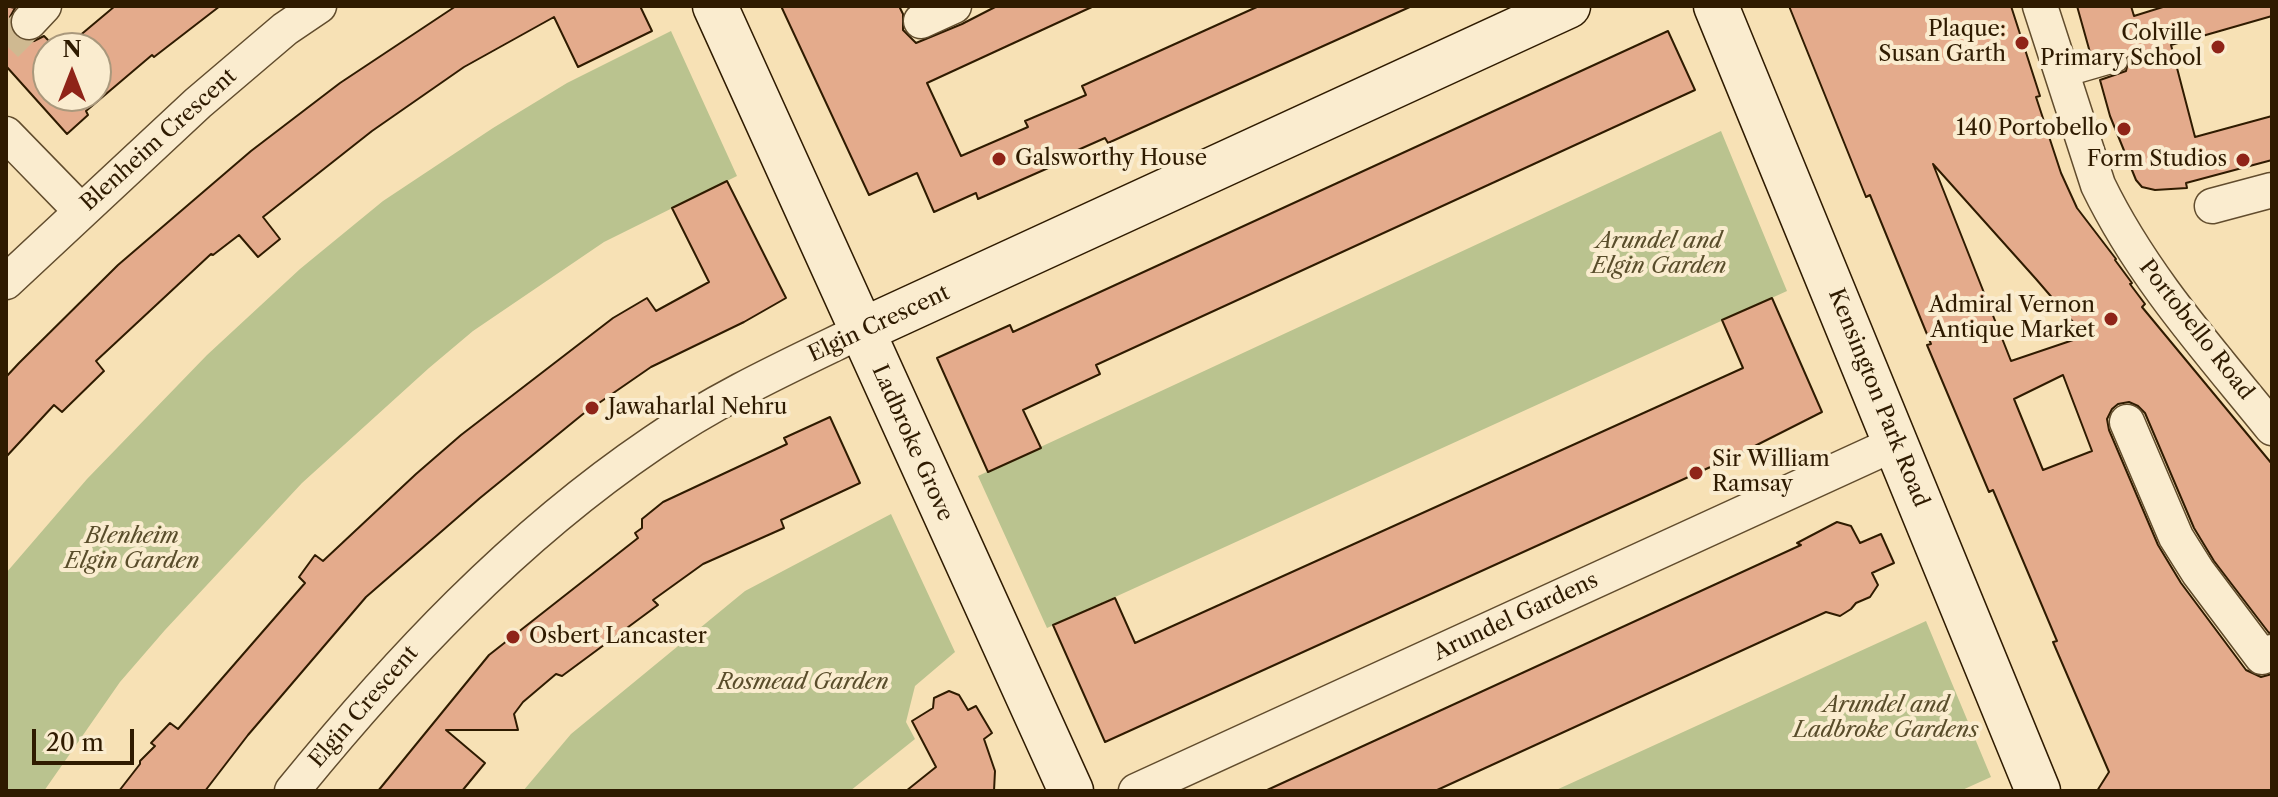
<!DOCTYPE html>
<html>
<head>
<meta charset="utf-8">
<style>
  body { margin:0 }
  #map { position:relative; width:2278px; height:797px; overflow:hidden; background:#f7e1b5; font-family:"Libre Caslon Text",serif }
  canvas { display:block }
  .frame { position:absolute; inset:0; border:8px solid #2f1b00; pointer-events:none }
  .north { position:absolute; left:32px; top:32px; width:80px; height:80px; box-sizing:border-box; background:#faeccf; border:2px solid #a9987c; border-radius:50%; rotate:0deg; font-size:22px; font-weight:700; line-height:32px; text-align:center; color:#2f1b00 }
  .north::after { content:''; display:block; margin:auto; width:28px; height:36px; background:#8f2418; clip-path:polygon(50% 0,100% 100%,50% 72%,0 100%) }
  .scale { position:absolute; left:32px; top:729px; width:102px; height:36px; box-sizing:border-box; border:4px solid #2f1b00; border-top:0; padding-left:10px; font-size:24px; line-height:28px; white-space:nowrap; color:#2f1b00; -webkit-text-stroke:6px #faeccf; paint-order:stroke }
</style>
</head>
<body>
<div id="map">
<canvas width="2278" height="797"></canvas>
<div class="frame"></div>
<div class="north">N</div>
<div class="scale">20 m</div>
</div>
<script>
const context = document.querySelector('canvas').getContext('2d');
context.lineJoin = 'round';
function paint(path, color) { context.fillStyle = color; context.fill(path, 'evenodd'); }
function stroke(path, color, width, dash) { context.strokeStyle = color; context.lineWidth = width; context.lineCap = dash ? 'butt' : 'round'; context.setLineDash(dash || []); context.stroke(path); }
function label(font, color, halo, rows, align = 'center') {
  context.font = font + ' "Libre Caslon Text",serif'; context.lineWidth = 8; context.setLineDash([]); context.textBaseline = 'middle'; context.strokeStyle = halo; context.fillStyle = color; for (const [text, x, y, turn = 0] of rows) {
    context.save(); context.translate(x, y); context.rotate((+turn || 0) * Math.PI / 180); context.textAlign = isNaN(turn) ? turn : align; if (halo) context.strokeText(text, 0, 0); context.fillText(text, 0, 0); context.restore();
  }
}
const green = new Path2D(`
  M 671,31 L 737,176 L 604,242 L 473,331 L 429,368 L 302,483 L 165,630 L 120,682 L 44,791 L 6,791 L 6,573 L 87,479 L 207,355 L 300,269 L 383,201 L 493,128 L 567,83 Z
  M 1721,131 L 1787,291 L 1047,628 L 978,476 Z
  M 891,514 L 955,652 L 915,686 L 906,722 L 915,739 L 850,791 L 523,791 L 571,734 L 745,591 Z
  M 1926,621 L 1991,777 L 1960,791 L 1554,791 Z`);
const building = new Path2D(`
  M 6,6 L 15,8 L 10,17 L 10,27 L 16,37 L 25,42 L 34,41 L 44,36 L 48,40 L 48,96 L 96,96 L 96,48 L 65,48 L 115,6 L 220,6 L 154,57 L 152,55 L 86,111 L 88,115 L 67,134 L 6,66 Z
  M 456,6 L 640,6 L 652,31 L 578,67 L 554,17 L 464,67 L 372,131 L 263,217 L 280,239 L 258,257 L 239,235 L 213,255 L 211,254 L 96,361 L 104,371 L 62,412 L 54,405 L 6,457 L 6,377 L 19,363 L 118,265 L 251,151 L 340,83 Z
  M 781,6 L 899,6 L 903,14 L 903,30 L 916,43 L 962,24 L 997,6 L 1094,6 L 927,83 L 961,156 L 1028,127 L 1025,121 L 1086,95 L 1082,86 L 1259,6 L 1412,6 L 1108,143 L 1105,138 L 1053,161 L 1055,165 L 978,199 L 976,193 L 934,212 L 917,173 L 869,195 Z
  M 1789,6 L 2011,6 L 2040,96 L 2036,97 L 2061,173 L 2077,208 L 2116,259 L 2115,260 L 2132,283 L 2130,284 L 2145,304 L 2142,307 L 2272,464 L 2272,632 L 2269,633 L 2214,561 L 2194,528 L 2145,413 L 2138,406 L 2129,402 L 2118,404 L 2112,409 L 2107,419 L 2109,430 L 2158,545 L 2181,583 L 2246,670 L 2261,677 L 2272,674 L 2272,791 L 2097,791 L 2109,772 L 2053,642 L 2057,641 L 1993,490 L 1989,492 L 1927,345 L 1931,344 L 1870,195 L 1866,197 ZM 1933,164 L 2036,279 L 2085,336 L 2011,361 ZM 2063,375 L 2092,451 L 2043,470 L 2014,399 Z
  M 2077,6 L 2131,6 L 2134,16 L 2166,6 L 2272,6 L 2272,16 L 2171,45 L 2195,137 L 2272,116 L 2272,160 L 2186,183 L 2187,188 L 2155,190 L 2142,187 L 2136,180 L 2110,116 L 2100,80 L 2126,71 L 2129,58 L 2120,50 L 2091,56 Z
  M 1668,31 L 1695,90 L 1096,365 L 1100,374 L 1023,410 L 1041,448 L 988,472 L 937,358 L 1010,325 L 1013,332 Z
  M 727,181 L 786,298 L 744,322 L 651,367 L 583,414 L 480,498 L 366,597 L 248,735 L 205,791 L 119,791 L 140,764 L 140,761 L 155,746 L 151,743 L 170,723 L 178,729 L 305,583 L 299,577 L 315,555 L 323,561 L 416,474 L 461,435 L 613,318 L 647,298 L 656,311 L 709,282 L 672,208 Z
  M 1772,298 L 1822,412 L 1739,454 L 1105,742 L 1053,625 L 1115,598 L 1135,643 L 1743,368 L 1722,320 Z
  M 830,417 L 860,483 L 781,520 L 784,528 L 703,564 L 653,600 L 658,605 L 562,676 L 556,674 L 523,702 L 514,714 L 518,730 L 446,730 L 485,763 L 462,791 L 378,791 L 489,655 L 638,538 L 635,533 L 642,528 L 642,519 L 663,502 L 787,444 L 784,438 Z
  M 1837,522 L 1851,526 L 1860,543 L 1881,534 L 1894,563 L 1872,573 L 1878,585 L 1870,597 L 1856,603 L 1851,609 L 1840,616 L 1826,612 L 1435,791 L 1265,791 L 1801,545 L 1797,543 Z
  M 949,691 L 959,695 L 968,710 L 976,706 L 992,733 L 984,739 L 995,771 L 994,791 L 906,791 L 936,767 L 912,721 L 933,708 L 934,698 Z`);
const streetTunnel = new Path2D(`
  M 6,45 L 29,22`);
const lane = new Path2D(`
  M 2063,78 L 2118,62`);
const street = new Path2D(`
  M 2040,6 L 2098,185 C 2142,276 2209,350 2272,428
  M 921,21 L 954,6
  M 29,22 L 44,6
  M 6,134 L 80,210
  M 2212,206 L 2272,190
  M 6,282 L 198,103 L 285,29 L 319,6
  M 2127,422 L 2176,537 L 2198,572 L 2262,657 L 2272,652
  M 292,791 C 398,661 513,538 653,443 C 718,398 791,365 861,331
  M 1136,791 L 1896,443`);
const secondary = new Path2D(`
  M 715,6 L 1071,791
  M 1716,6 L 2038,791
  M 861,331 L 1568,6`);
const markers = [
  [2022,43,8,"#8f2418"],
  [2218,47,8,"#8f2418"],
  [2124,129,8,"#8f2418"],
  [999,159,8,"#8f2418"],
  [2243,160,8,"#8f2418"],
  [2111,319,8,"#8f2418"],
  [592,408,8,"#8f2418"],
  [1696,473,8,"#8f2418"],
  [513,637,8,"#8f2418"]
];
const poiNames = [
  ["Plaque:",2006,30],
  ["Susan Garth",2006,55],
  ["Colville",2202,34],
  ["Primary School",2202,59],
  ["140 Portobello",2108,129],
  ["Galsworthy House",1015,159,"left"],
  ["Form Studios",2227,160],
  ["Admiral Vernon",2095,306],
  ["Antique Market",2095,331],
  ["Jawaharlal Nehru",608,408,"left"],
  ["Sir William",1712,460,"left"],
  ["Ramsay",1712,485,"left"],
  ["Osbert Lancaster",529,637,"left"]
];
const streetNames = [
  ["Blenheim Crescent",159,140,-42],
  ["Elgin Crescent",879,324,-25],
  ["Portobello Road",2196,330,52],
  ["Kensington Park Road",1878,398,68],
  ["Ladbroke Grove",912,443,66],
  ["Arundel Gardens",1516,617,-25],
  ["Elgin Crescent",364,707,-49]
];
const parkNames = [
  ["Arundel and",1659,242],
  ["Elgin Garden",1659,267],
  ["Blenheim",132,537],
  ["Elgin Garden",132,562],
  ["Rosmead Garden",803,683],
  ["Arundel and",1886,706],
  ["Ladbroke Gardens",1886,731]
];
paint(green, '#bac38f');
paint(building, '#e4ab8c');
stroke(building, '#2f1b00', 2);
stroke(streetTunnel, '#cfb991', 34, [34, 17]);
stroke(lane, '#614c2d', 21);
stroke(street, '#614c2d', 37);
stroke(secondary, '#2f1b00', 47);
stroke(lane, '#faeccf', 18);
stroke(street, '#faeccf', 34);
stroke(secondary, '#faeccf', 44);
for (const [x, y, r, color] of markers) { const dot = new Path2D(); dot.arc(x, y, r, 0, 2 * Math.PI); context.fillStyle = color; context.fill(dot); stroke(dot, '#faeccf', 3); }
label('22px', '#2f1b00', '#faeccf', poiNames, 'right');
label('22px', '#2f1b00', '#faeccf', streetNames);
label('italic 22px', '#594d2b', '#faeccf', parkNames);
</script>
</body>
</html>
